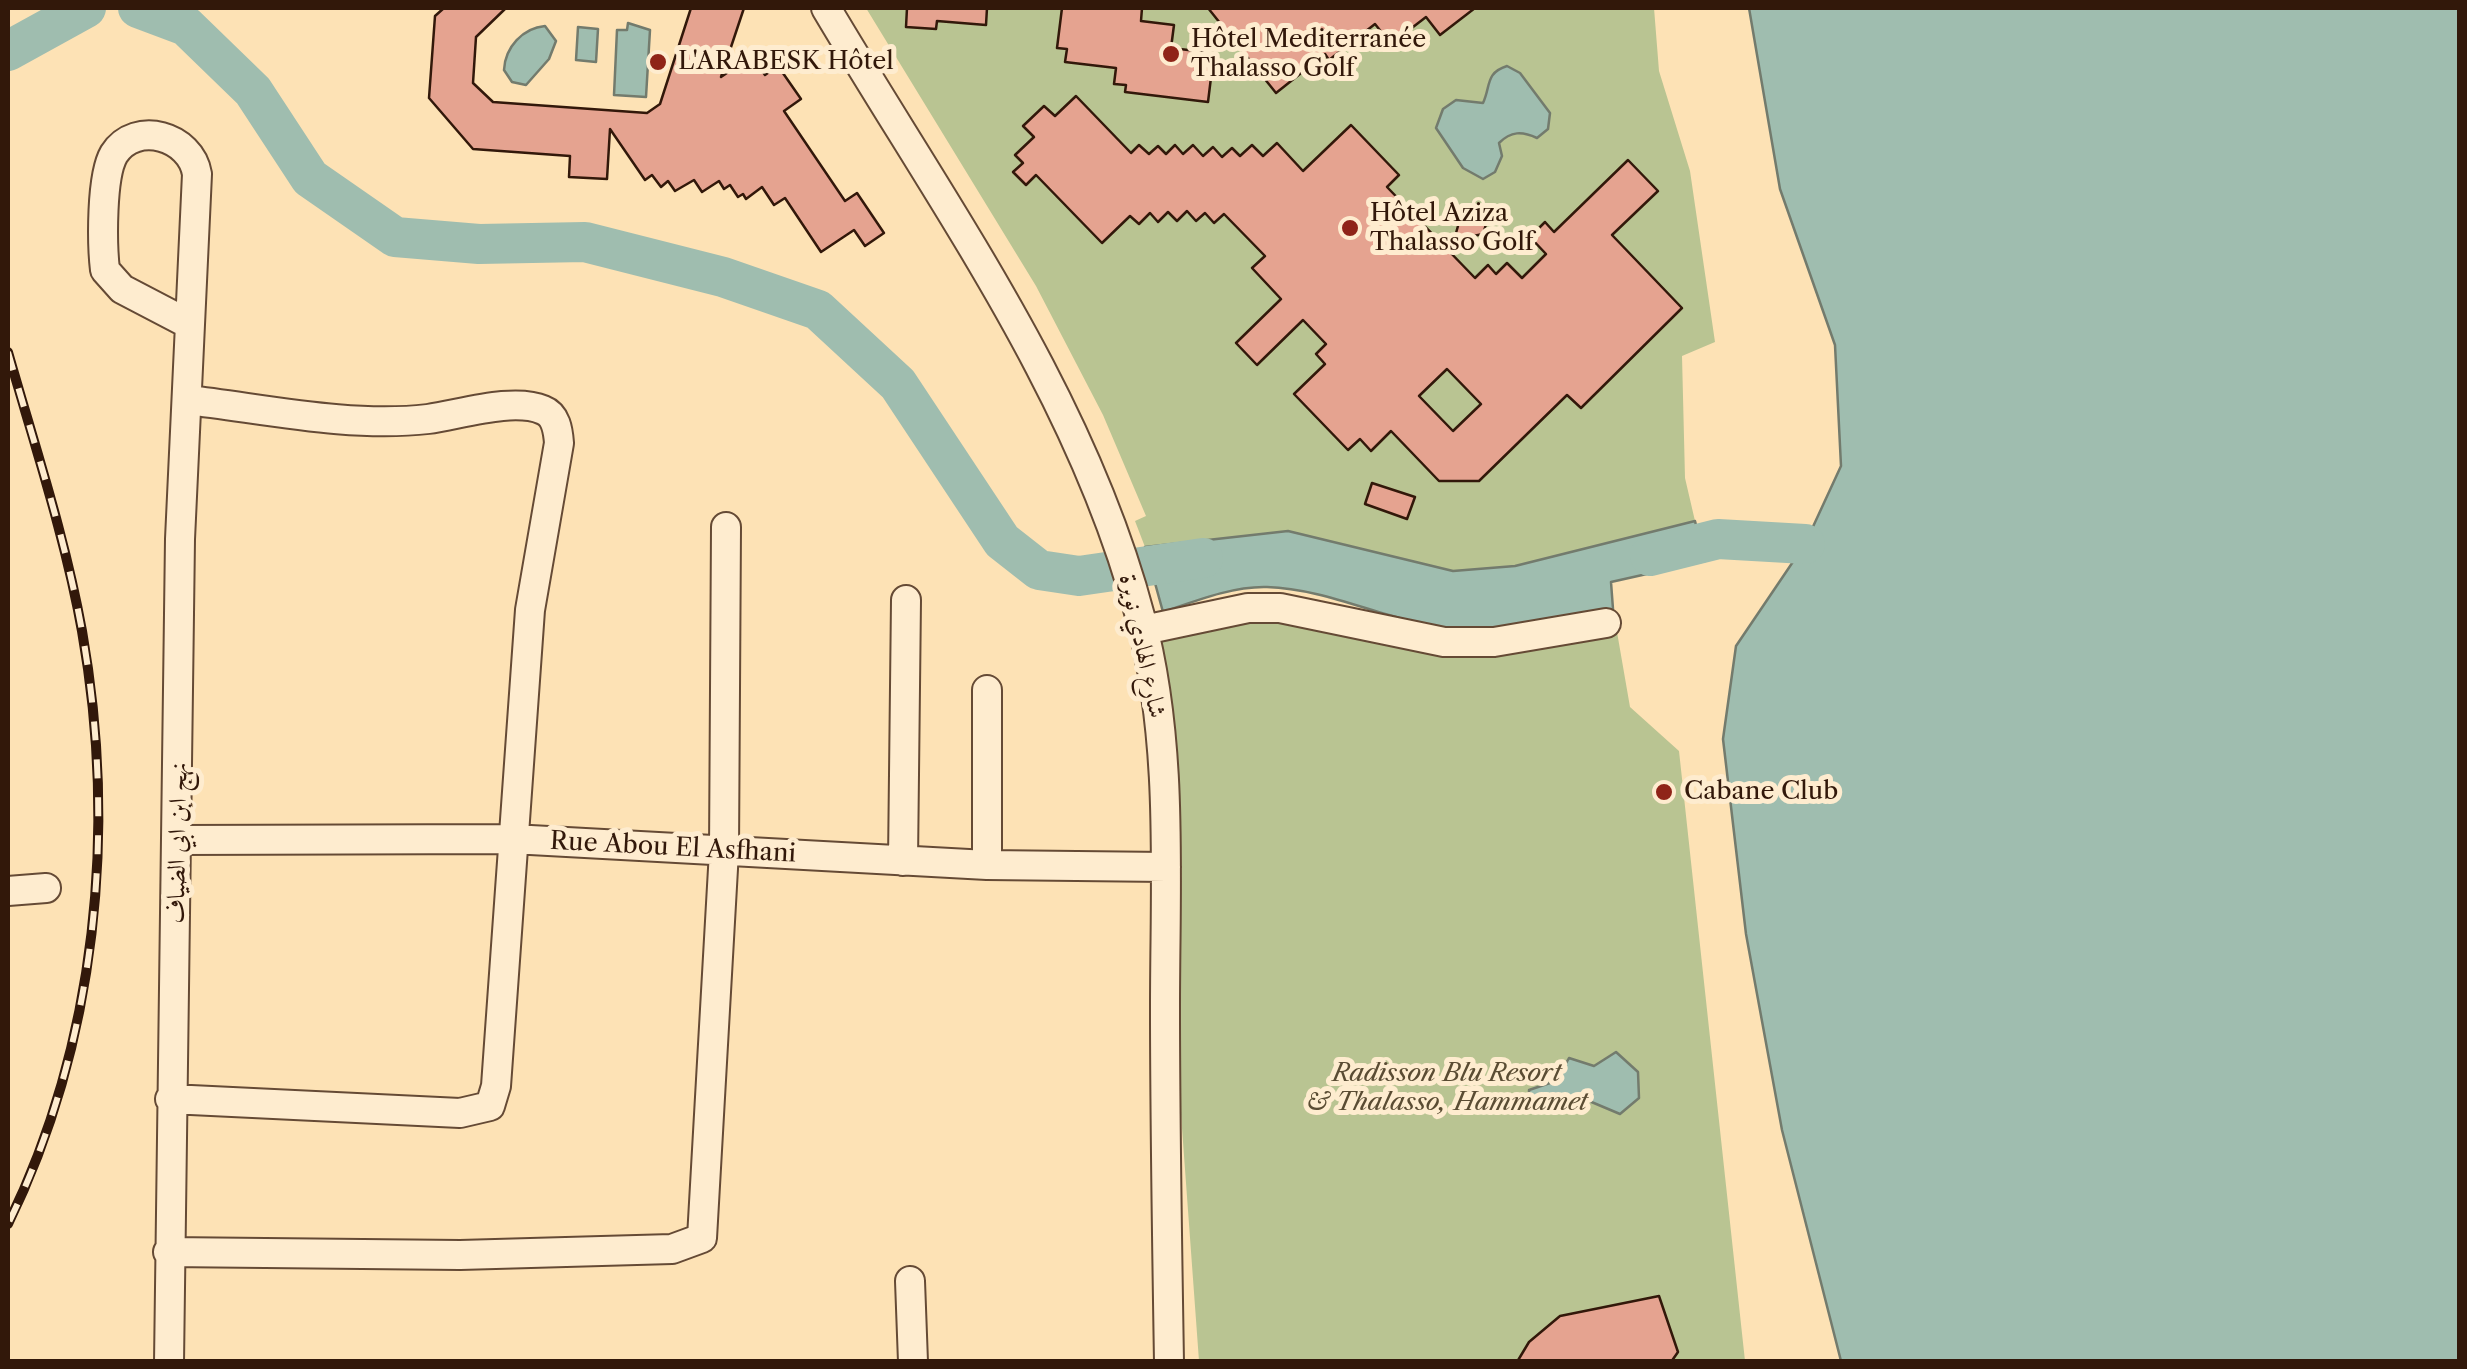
<!DOCTYPE html>
<html>
<head>
<meta charset="utf-8">
<style>
  body { margin:0 }
  #map { position:relative; width:2467px; height:1369px; overflow:hidden; background:#fde2b5; font-family:"Libre Caslon Text",serif }
  canvas { display:block }
  .frame { position:absolute; inset:0; border:10px solid #32180a; pointer-events:none }
</style>
</head>
<body>
<div id="map">
<canvas width="2467" height="1369"></canvas>
<div class="frame"></div>
</div>
<script>
const context = document.querySelector('canvas').getContext('2d');
context.lineJoin = 'round';
function paint(path, color) { context.fillStyle = color; context.fill(path, 'evenodd'); }
function stroke(path, color, width, dash) { context.strokeStyle = color; context.lineWidth = width; context.lineCap = dash ? 'butt' : 'round'; context.setLineDash(dash || []); context.stroke(path); }
function label(font, color, halo, rows, align = 'center') {
  context.font = font + ' "Libre Caslon Text",Amiri,serif'; context.lineWidth = 10; context.setLineDash([]); context.textBaseline = 'middle'; context.strokeStyle = halo; context.fillStyle = color; for (const [text, x, y, turn = 0] of rows) {
    context.save(); context.translate(x, y); context.rotate((+turn || 0) * Math.PI / 180); context.textAlign = isNaN(turn) ? turn : align; if (halo) context.strokeText(text, 0, 0); context.fillText(text, 0, 0); context.restore();
  }
}
const green = new Path2D(`
  M 866,8 L 1654,8 L 1659,71 L 1690,171 L 1715,342 L 1682,356 L 1685,478 L 1695,521 L 1515,566 L 1453,571 L 1288,531 L 1145,547 L 1135,521 L 1146,516 L 1103,415 L 1036,286 Z
  M 1209,609 L 1457,639 L 1613,609 L 1630,707 L 1679,751 L 1745,1361 L 1199,1361 L 1146,635 Z`);
const water = new Path2D(`
  M 1749,8 L 2459,8 L 2459,1361 L 1841,1361 L 1782,1130 L 1746,934 L 1723,739 L 1736,646 L 1805,544 L 1841,466 L 1835,345 L 1780,189 Z
  M 628,23 L 650,30 L 646,97 L 614,95 L 617,30 L 627,30 Z
  M 545,26 L 556,41 L 549,59 L 526,85 L 512,82 L 504,70 C 505,47 523,28 545,26 Z
  M 578,27 L 598,29 L 596,62 L 576,60 Z
  M 1507,66 L 1520,73 L 1550,113 L 1548,129 L 1537,138 C 1522,131 1511,131 1499,143 L 1502,156 L 1495,172 L 1483,179 L 1463,168 L 1436,128 L 1443,109 L 1456,100 L 1483,103 C 1491,86 1485,73 1507,66 Z
  M 1695,521 L 1705,561 L 1611,582 L 1613,609 C 1562,618 1506,634 1454,629 C 1390,623 1331,589 1267,587 C 1233,586 1195,601 1163,612 L 1145,547 L 1288,531 L 1453,571 L 1515,566 Z
  M 1616,1052 L 1638,1072 L 1639,1098 L 1620,1114 L 1582,1098 L 1542,1111 L 1529,1104 L 1529,1090 L 1556,1081 L 1569,1058 L 1594,1066 Z`);
const river = new Path2D(`
  M 138,8 L 186,26 L 253,91 L 310,178 L 395,237 L 479,244 L 585,242 L 723,277 L 818,310 L 898,384 L 1002,541 L 1039,570 L 1079,576 L 1203,558
  M 8,51 L 86,8
  M 1650,556 L 1718,539 L 1805,544`);
const building = new Path2D(`
  M 444,8 L 506,8 L 476,37 L 473,83 L 493,102 L 647,113 L 660,104 L 691,8 L 744,8 L 721,77 L 752,56 L 765,75 L 778,66 L 801,99 L 784,111 L 845,201 L 857,193 L 884,233 L 865,246 L 854,230 L 821,252 L 785,198 L 774,205 L 762,187 L 746,199 L 743,194 L 738,197 L 730,185 L 724,189 L 719,181 L 702,192 L 694,180 L 675,191 L 668,181 L 661,187 L 652,175 L 645,180 L 610,129 L 607,179 L 569,177 L 570,156 L 473,149 L 429,98 L 435,16 Z
  M 907,8 L 987,8 L 986,25 L 937,21 L 936,29 L 906,27 Z
  M 1062,8 L 1142,8 L 1141,21 L 1174,25 L 1171,48 L 1214,53 L 1208,102 L 1125,92 L 1126,85 L 1114,84 L 1116,68 L 1065,62 L 1067,49 L 1057,48 Z
  M 1208,8 L 1475,8 L 1440,35 L 1426,17 L 1391,44 L 1375,24 L 1329,60 L 1325,54 L 1276,93 Z
  M 1076,96 L 1131,153 L 1139,145 L 1149,154 L 1158,146 L 1166,154 L 1175,145 L 1183,154 L 1193,145 L 1203,156 L 1213,147 L 1222,157 L 1232,148 L 1240,156 L 1252,145 L 1263,156 L 1277,143 L 1303,171 L 1351,125 L 1399,175 L 1387,187 L 1475,278 L 1488,265 L 1496,274 L 1507,263 L 1522,278 L 1546,254 L 1530,237 L 1545,222 L 1554,232 L 1628,160 L 1658,191 L 1612,235 L 1682,308 L 1581,408 L 1567,395 L 1479,481 L 1439,481 L 1391,431 L 1371,451 L 1360,439 L 1348,450 L 1294,394 L 1325,364 L 1316,354 L 1326,344 L 1303,320 L 1257,365 L 1236,343 L 1281,299 L 1252,268 L 1265,256 L 1224,214 L 1214,223 L 1205,213 L 1196,221 L 1187,211 L 1177,221 L 1168,212 L 1158,222 L 1150,213 L 1139,224 L 1130,216 L 1102,243 L 1036,175 L 1026,185 L 1013,172 L 1023,163 L 1015,155 L 1034,137 L 1023,126 L 1044,106 L 1055,116 ZM 1447,369 L 1481,404 L 1453,431 L 1419,396 Z
  M 1477,208 L 1488,218 L 1483,234 L 1454,240 L 1462,212 Z
  M 1372,483 L 1415,497 L 1407,519 L 1365,504 Z
  M 1659,1296 L 1678,1352 L 1671,1362 L 1517,1362 L 1529,1342 L 1560,1316 Z`);
const minor = new Path2D(`
  M 826,8 C 942,204 1081,393 1140,616 C 1174,742 1165,877 1165,1007 C 1165,1125 1167,1243 1169,1362
  M 1144,630 L 1248,608 L 1280,608 L 1444,642 L 1494,642 L 1606,623
  M 179,840 L 512,839 L 987,865 L 1166,867
  M 903,861 L 906,600
  M 987,865 L 987,690
  M 8,891 L 46,888
  M 170,1099 L 460,1113 L 490,1106 L 496,1086 L 530,610 L 559,443 C 558,430 556,415 543,410 C 513,397 459,415 428,419 C 350,428 265,409 188,400
  M 168,1252 L 460,1255 L 672,1249 L 702,1238 L 724,851 L 726,527
  M 910,1281 L 913,1362
  M 169,1362 L 180,539 L 197,174 C 191,136 136,120 114,154 C 101,176 102,244 105,270 L 122,289 L 189,324`);
const rail = new Path2D(`
  M 8,352 C 34,444 65,536 82,631 C 117,829 97,1042 8,1224`);
const markers = [
  [1171,54,10,"#8f2418"],
  [658,62,10,"#8f2418"],
  [1350,228,10,"#8f2418"],
  [1664,792,10,"#8f2418"]
];
const poiNames = [
  ["Hôtel Mediterranée",1191,40],
  ["Thalasso Golf",1191,69],
  ["L'ARABESK Hôtel",678,62],
  ["Hôtel Aziza",1370,214],
  ["Thalasso Golf",1370,243],
  ["Cabane Club",1684,792]
];
const streetNames = [
  ["شارع الهادي نويرة",1142,646,78],
  ["نهج ابن ابي الضياف",178,843,-89],
  ["Rue Abou El Asfhani",673,848,3]
];
const parkNames = [
  ["Radisson Blu Resort",1447,1074],
  ["& Thalasso, Hammamet",1447,1103]
];
paint(green, '#b9c492');
paint(water, '#9fbdaf');
stroke(water, '#737b6d', 2.5);
stroke(river, '#9fbdaf', 40);
paint(building, '#e5a390');
stroke(building, '#32180a', 2.5);
stroke(minor, '#654a35', 32);
stroke(minor, '#feeccf', 28);
stroke(rail, '#32180a', 10);
stroke(rail, '#feeccf', 6, [19]);
for (const [x, y, r, color] of markers) { const dot = new Path2D(); dot.arc(x, y, r, 0, 2 * Math.PI); context.fillStyle = color; context.fill(dot); stroke(dot, '#feeccf', 4); }
label('25px', '#32180a', '#feeccf', poiNames, 'left');
label('25px', '#32180a', '#feeccf', streetNames);
label('italic 25px', '#5a4c33', '#feeccf', parkNames);
</script>
</body>
</html>
